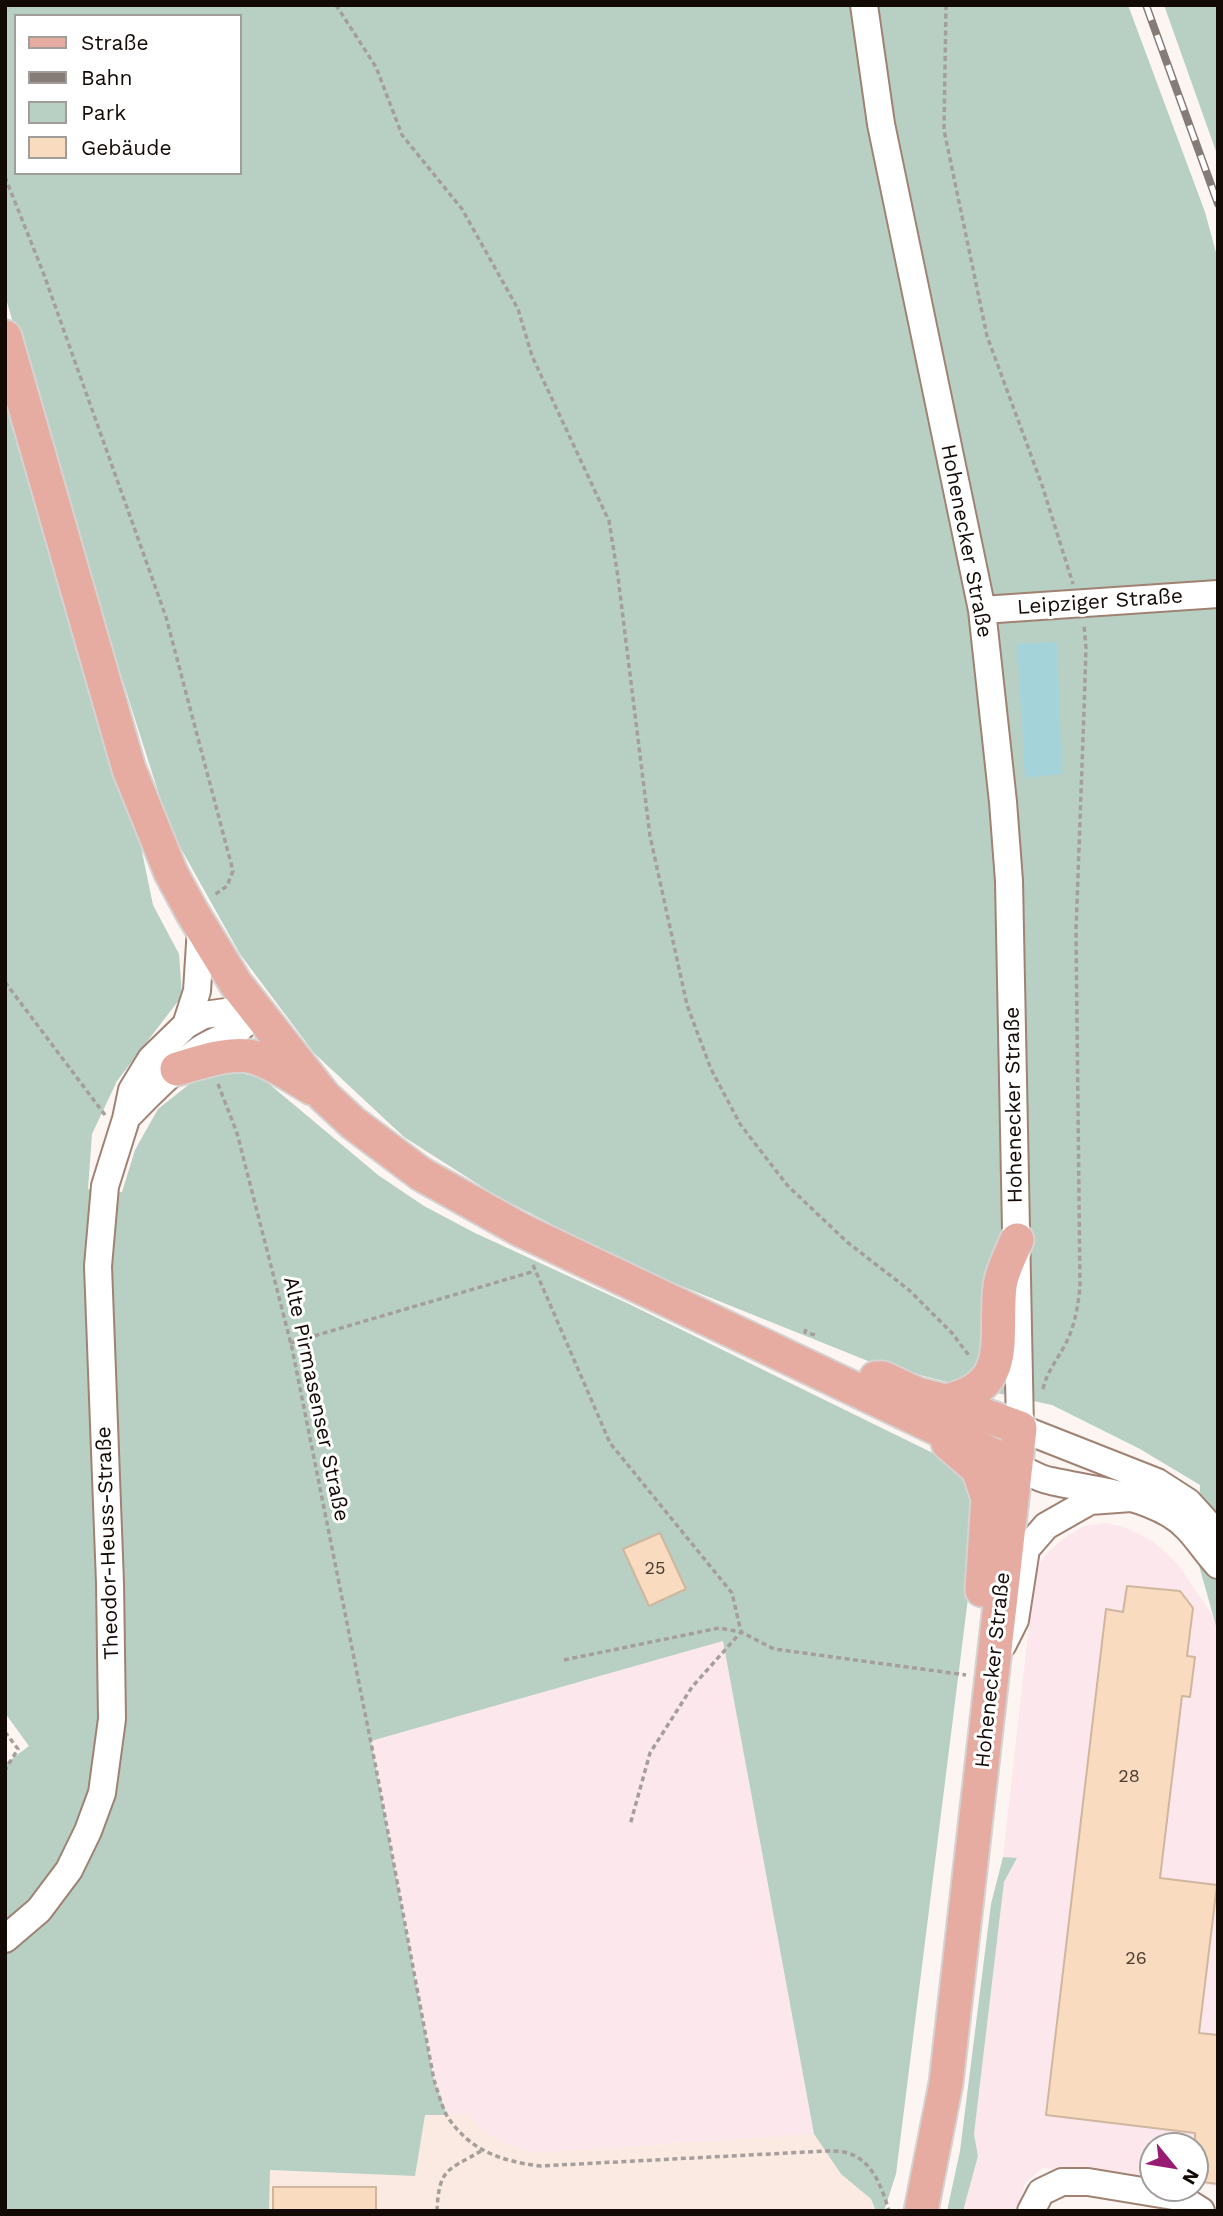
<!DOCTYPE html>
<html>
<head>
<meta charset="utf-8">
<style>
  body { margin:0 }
  #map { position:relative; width:1223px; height:2216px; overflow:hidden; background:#fcf5f2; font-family:"Work Sans",sans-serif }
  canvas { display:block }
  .frame { position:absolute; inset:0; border:7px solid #140a05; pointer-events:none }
  .legend { position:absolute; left:14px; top:14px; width:228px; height:161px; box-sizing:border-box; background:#fff; border:2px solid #a19d9b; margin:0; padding:9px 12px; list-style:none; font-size:21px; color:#140a05 }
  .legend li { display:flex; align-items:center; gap:14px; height:35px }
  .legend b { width:35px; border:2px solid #a19d9b }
  .north { position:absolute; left:1139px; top:2132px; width:70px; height:70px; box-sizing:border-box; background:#fff; border:2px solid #a19d9b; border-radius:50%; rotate:120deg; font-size:19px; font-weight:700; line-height:28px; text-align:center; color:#140a05 }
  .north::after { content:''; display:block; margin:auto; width:24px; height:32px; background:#991c73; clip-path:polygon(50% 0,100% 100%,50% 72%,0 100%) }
</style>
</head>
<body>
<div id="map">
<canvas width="1223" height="2216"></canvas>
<div class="frame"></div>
<ul class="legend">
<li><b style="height:9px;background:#e6aca1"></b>Straße</li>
<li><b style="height:9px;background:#857c78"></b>Bahn</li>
<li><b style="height:19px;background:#b7d0c3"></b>Park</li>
<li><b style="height:19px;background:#f9dbc0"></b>Gebäude</li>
</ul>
<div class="north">N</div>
</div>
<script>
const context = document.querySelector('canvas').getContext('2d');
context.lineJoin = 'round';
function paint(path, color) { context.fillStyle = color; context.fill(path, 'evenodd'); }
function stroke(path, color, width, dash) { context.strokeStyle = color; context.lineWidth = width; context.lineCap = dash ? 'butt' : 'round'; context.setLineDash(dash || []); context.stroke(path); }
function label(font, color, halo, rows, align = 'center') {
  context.font = font + ' "Work Sans",sans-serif'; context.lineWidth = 6; context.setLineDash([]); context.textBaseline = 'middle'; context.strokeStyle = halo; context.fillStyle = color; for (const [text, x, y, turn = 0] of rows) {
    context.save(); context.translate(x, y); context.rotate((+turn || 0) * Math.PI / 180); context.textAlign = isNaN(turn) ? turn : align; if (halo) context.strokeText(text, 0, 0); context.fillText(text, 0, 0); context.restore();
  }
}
const commercial = new Path2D(`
  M 1107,1523 L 1124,1527 L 1153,1541 L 1177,1563 L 1215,1619 L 1218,1633 L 1218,2186 L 1195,2184 L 1195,2146 L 1153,2146 L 1153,2180 L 1043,2168 L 1025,2183 L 1017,2211 L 963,2211 L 978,2157 L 974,2134 L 1004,1882 L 1017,1859 L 1003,1857 L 1034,1581 L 1040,1563 L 1048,1552 L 1067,1536 L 1084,1526 Z
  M 723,1641 L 814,2134 L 537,2153 L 509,2146 L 485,2133 L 466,2114 L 447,2115 L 434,2080 L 371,1741 Z`);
const built = new Path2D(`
  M 466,2114 L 485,2133 L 509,2146 L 537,2153 L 814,2134 L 841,2174 L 871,2199 L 876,2211 L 269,2211 L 269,2170 L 414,2176 L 425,2115 Z`);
const green = new Path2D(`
  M 5,5 L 1128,5 L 1205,212 L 1218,260 L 1218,1633 L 1198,1562 L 1200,1485 L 1140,1449 L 1052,1405 L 951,1383 L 873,1363 L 634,1267 L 495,1195 L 404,1137 L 314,1053 L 240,954 L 170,829 L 49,449 L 5,295 ZM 16,16 L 240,16 L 240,173 L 16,173 Z
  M 1164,5 L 1218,5 L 1218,157 Z
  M 5,396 L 112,763 L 140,842 L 153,905 L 179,954 L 182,996 L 117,1081 L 92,1134 L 88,1189 L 122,1192 L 135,1150 L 158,1109 L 197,1078 L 228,1070 L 262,1078 L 378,1175 L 424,1206 L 475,1233 L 629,1304 L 945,1459 L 967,1478 L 977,1526 L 896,2174 L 884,2211 L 876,2211 L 871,2199 L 841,2174 L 814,2134 L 723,1641 L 371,1741 L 434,2080 L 447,2115 L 425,2115 L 415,2176 L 270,2170 L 269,2211 L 5,2211 L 5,1764 L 29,1746 L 5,1713 Z
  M 1003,1857 L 1017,1858 L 1004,1882 L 974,2134 L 978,2156 L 963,2211 L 947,2211 L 960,2151 L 991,1904 Z`);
const water = new Path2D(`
  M 1057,642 L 1062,774 L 1025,778 L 1017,644 Z`);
const building = new Path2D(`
  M 660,1533 L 686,1589 L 649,1606 L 623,1549 Z
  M 1127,1586 L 1180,1591 L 1193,1608 L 1187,1656 L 1195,1657 L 1190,1697 L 1182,1696 L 1160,1878 L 1217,1885 L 1199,2033 L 1218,2035 L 1218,2184 L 1195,2181 L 1195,2133 L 1046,2115 L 1106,1609 L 1123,1612 Z
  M 273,2187 L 376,2187 L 376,2211 L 273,2211 Z`);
const path = new Path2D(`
  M 336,5 L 376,67 L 402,135 L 462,209 L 518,309 L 532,356 L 609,521 L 618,577 L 650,836 L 687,1005 L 711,1069 L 740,1124 L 787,1185 L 847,1242 L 909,1290 L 952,1333 L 970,1357
  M 946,5 L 944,130 L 987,336 L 1042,485 L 1073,584
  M 5,177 L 43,272 L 166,617 L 233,871 L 227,886 L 213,896
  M 5,982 L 105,1115
  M 218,1084 L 237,1133 L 292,1348 L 376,1768 L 434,2080 C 438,2091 441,2105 447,2116 C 470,2151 501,2161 540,2166 L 826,2151 C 833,2151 842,2151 848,2153 C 873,2161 882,2188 889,2211
  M 533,1265 L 610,1443 L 732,1593 L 741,1632 L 692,1687 L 650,1753 L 630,1825
  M 806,1329 L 805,1332 L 818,1336
  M 290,1343 L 535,1271
  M 1043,1389 C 1047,1371 1058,1359 1066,1343 C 1075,1325 1078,1306 1080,1287 L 1076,931 L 1084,711 L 1086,648 L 1084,625
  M 564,1660 L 719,1628 L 741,1632 L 774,1649 L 966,1675
  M 5,1732 L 18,1749 L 5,1770
  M 437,2211 C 439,2168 447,2171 481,2151`);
const minor = new Path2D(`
  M 864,5 L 881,124 L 982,610 L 1003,802 L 1009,881 L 1020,1428 L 1157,1482 L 1188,1502 L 1208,1524 L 1218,1544
  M 982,610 L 1218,594
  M 186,1025 L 197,991 L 201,928
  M 130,1114 C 151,1092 172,1072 195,1053 C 217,1035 241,1039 255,1008
  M 1016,1466 C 1027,1471 1039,1479 1051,1481 C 1091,1490 1134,1493 1170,1514 C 1191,1526 1202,1548 1218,1565
  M 1003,1644 L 1015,1620 L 1026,1549 L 1046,1526 L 1090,1501 L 1131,1498
  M 5,1939 L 39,1910 L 69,1870 L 88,1831 L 102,1793 L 112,1719 L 110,1583 L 98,1266 L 105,1186 L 126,1119 L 132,1090 L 151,1059 L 186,1025 L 204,1015 L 255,1008
  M 1031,2211 L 1041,2192 L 1062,2182 L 1088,2182 L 1179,2197 L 1201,2211`);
const major = new Path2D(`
  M 5,337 L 129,769 L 171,873 L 192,912 L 236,984 L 324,1096 L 353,1123 L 421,1174 L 521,1230 L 1016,1466
  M 177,1069 C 197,1063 232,1051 253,1057 C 273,1062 294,1078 312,1088
  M 876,1378 L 883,1378 L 917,1394 L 945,1401 L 1020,1428 L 946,2083 L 921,2211
  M 945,1401 C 1014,1387 994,1338 1000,1286 C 1002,1271 1011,1254 1017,1240
  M 948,1443 L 978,1469 L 988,1498 L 982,1590`);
const rail = new Path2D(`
  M 1146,5 L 1218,204`);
const numberNames = [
  ["25",655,1569],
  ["28",1129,1777],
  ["26",1136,1959]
];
const streetNames = [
  ["Hohenecker Straße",966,541,79],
  ["Leipziger Straße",1100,602,-4],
  ["Hohenecker Straße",1014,1105,-91],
  ["Alte Pirmasenser Straße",316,1399,78],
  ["Theodor-Heuss-Straße",108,1543,-92],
  ["Hohenecker Straße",993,1670,-84]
];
paint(commercial, '#fce7ec');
paint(built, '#faeae1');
paint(green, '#b7d0c3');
paint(water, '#a5d3da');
paint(building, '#f9dbc0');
stroke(building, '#cfb69e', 2);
stroke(minor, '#a08273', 30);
stroke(major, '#d5d3d2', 37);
stroke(path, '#a69e9a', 3.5, [5, 3.5]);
stroke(minor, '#fff', 26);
stroke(major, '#e6aca1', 33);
stroke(rail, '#857c78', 8);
stroke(rail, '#fff', 5, [16]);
label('18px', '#4d3e34', null, numberNames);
label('21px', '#140a05', '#fff', streetNames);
</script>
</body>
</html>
